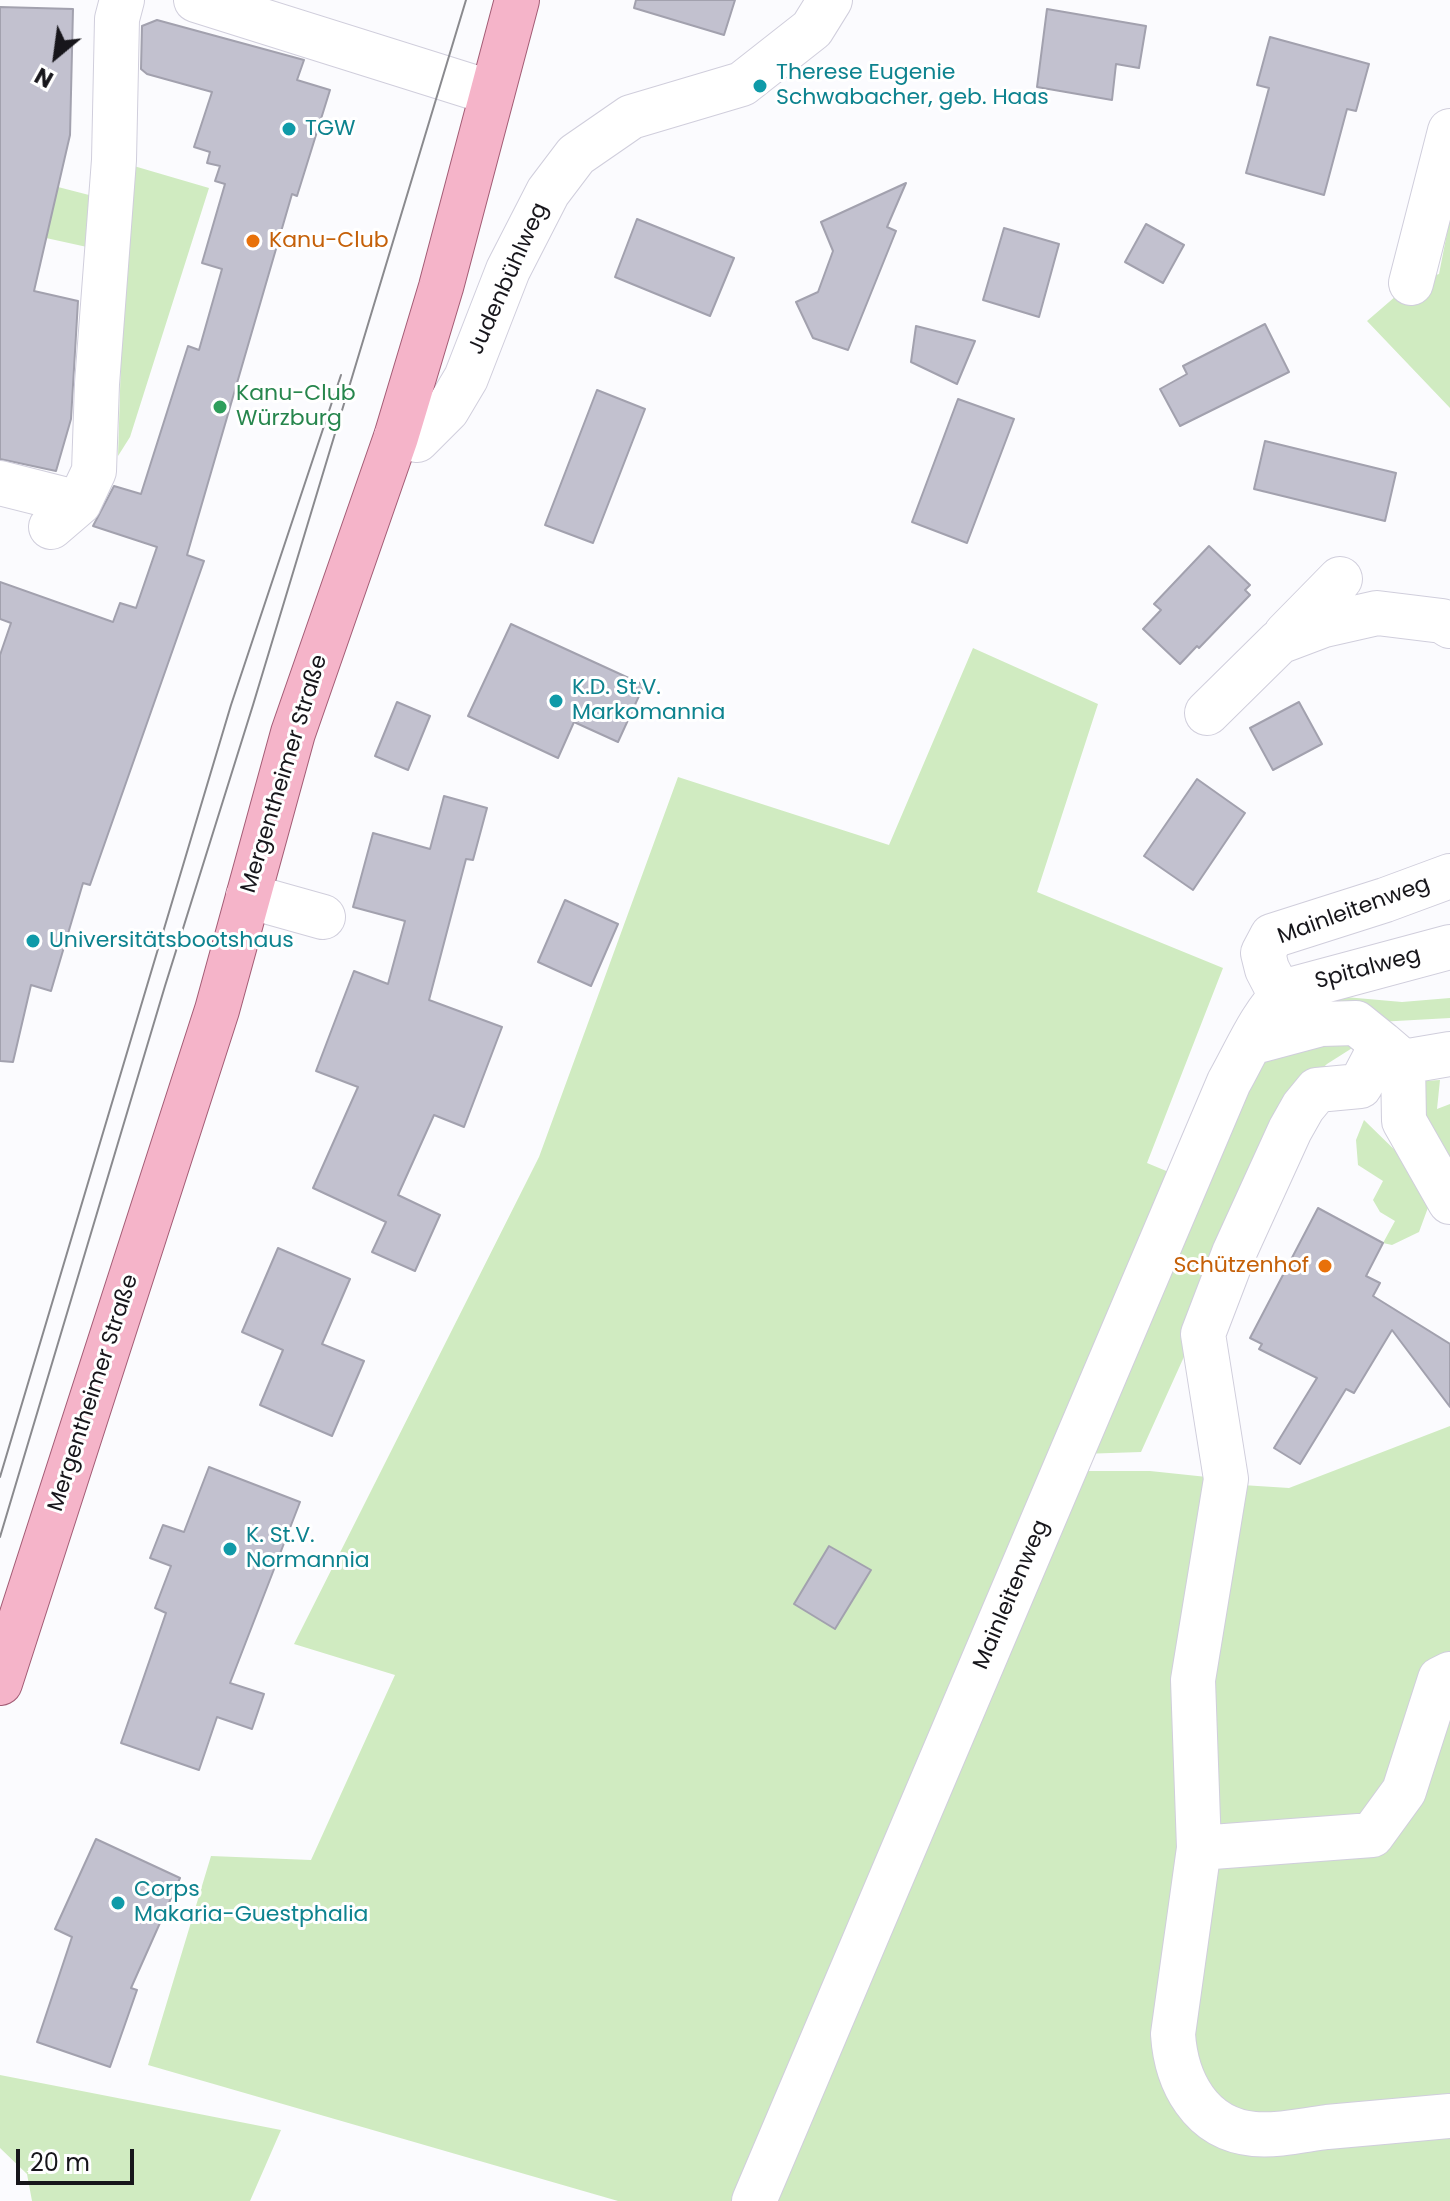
<!DOCTYPE html>
<html>
<head>
<meta charset="utf-8">
<style>
  body { margin:0 }
  #map { position:relative; width:1450px; height:2201px; overflow:hidden; background:#fbfbfe; font-family:Poppins,sans-serif }
  canvas { display:block }
  .north { position:absolute; left:16px; top:16px; width:80px; height:80px; -webkit-text-stroke:6px #fff; paint-order:stroke; rotate:209deg; font-size:22px; font-weight:700; line-height:32px; text-align:center; color:#17161b }
  .north::after { content:''; display:block; margin:auto; width:28px; height:36px; background:#17161b; clip-path:polygon(50% 0,100% 100%,50% 72%,0 100%) }
  .scale { position:absolute; left:16px; top:2149px; width:118px; height:36px; box-sizing:border-box; border:4px solid #17161b; border-top:0; padding-left:10px; font-size:24px; line-height:28px; white-space:nowrap; color:#17161b; -webkit-text-stroke:6px #fff; paint-order:stroke }
</style>
</head>
<body>
<div id="map">
<canvas width="1450" height="2201"></canvas>
<div class="north">N</div>
<div class="scale">20 m</div>
</div>
<script>
const context = document.querySelector('canvas').getContext('2d');
context.lineJoin = 'round';
function paint(path, color) { context.fillStyle = color; context.fill(path, 'evenodd'); }
function stroke(path, color, width, dash) { context.strokeStyle = color; context.lineWidth = width; context.lineCap = dash ? 'butt' : 'round'; context.setLineDash(dash || []); context.stroke(path); }
function label(font, color, halo, rows, align = 'center') {
  context.font = font + ' Poppins,sans-serif'; context.lineWidth = 6; context.setLineDash([]); context.textBaseline = 'middle'; context.strokeStyle = halo; context.fillStyle = color; for (const [text, x, y, turn = 0] of rows) {
    context.save(); context.translate(x, y); context.rotate((+turn || 0) * Math.PI / 180); context.textAlign = isNaN(turn) ? turn : align; if (halo) context.strokeText(text, 0, 0); context.fillText(text, 0, 0); context.restore();
  }
}
const green = new Path2D(`
  M 127,164 L 209,188 L 130,437 L 118,456 Z
  M 58,187 L 89,195 L 87,247 L 46,238 Z
  M 1450,218 L 1450,408 L 1367,321 L 1411,283 L 1439,274 Z
  M 973,648 L 1098,704 L 1037,892 L 1223,968 L 1147,1163 L 1176,1175 L 738,2201 L 618,2201 L 148,2065 L 211,1856 L 311,1860 L 395,1675 L 294,1644 L 539,1157 L 678,777 L 889,845 Z
  M 1311,994 L 1402,1002 L 1450,998 L 1450,1018 L 1378,1022 Z
  M 1318,1038 L 1368,1038 L 1327,1064 L 1308,1082 L 1141,1452 L 1081,1454 L 1255,1060 Z
  M 1440,1080 L 1437,1109 L 1450,1104 L 1450,1202 L 1408,1082 Z
  M 1364,1120 L 1407,1162 L 1433,1194 L 1419,1232 L 1392,1245 L 1383,1243 L 1395,1221 L 1380,1212 L 1373,1200 L 1383,1181 L 1358,1165 L 1356,1140 Z
  M 1450,1426 L 1450,2094 L 1318,2106 L 1258,2115 L 1234,2109 L 1216,2100 L 1188,2056 L 1212,1687 L 1242,1485 L 1289,1488 Z
  M 1080,1471 L 1150,1471 L 1226,1479 L 1173,2034 L 1208,2114 L 1450,2116 L 1450,2201 L 768,2201 Z
  M 0,2075 L 281,2130 L 250,2201 L 32,2201 L 27,2174 L 0,2148 Z`);
const building = new Path2D(`
  M 636,0 L 735,0 L 724,35 L 634,8 Z
  M 0,7 L 73,9 L 70,135 L 34,291 L 78,301 L 71,419 L 56,471 L 0,459 Z
  M 1047,9 L 1146,26 L 1139,68 L 1116,64 L 1112,100 L 1037,87 Z
  M 157,20 L 304,60 L 297,80 L 330,90 L 297,196 L 292,194 L 187,555 L 204,561 L 90,885 L 83,883 L 51,991 L 31,985 L 13,1062 L 0,1061 L 0,655 L 11,623 L 0,619 L 0,582 L 113,622 L 120,603 L 136,608 L 157,547 L 93,526 L 114,486 L 141,494 L 188,346 L 199,350 L 222,269 L 202,263 L 225,184 L 215,181 L 220,166 L 207,163 L 210,152 L 194,147 L 212,92 L 147,74 L 141,69 L 142,26 Z
  M 1270,37 L 1369,64 L 1356,111 L 1347,109 L 1324,195 L 1246,173 L 1269,88 L 1257,85 Z
  M 906,183 L 887,227 L 896,231 L 848,350 L 813,338 L 796,302 L 818,292 L 833,251 L 821,222 Z
  M 637,219 L 734,258 L 710,316 L 615,277 Z
  M 1146,224 L 1184,245 L 1163,283 L 1125,262 Z
  M 1004,228 L 1059,244 L 1039,317 L 983,300 Z
  M 1265,324 L 1289,372 L 1180,426 L 1160,389 L 1187,374 L 1183,366 Z
  M 916,326 L 975,341 L 957,384 L 911,362 Z
  M 597,390 L 645,409 L 593,543 L 545,525 Z
  M 958,399 L 1014,419 L 967,543 L 912,522 Z
  M 1265,441 L 1396,473 L 1385,521 L 1254,489 Z
  M 1209,546 L 1250,585 L 1245,590 L 1250,595 L 1199,648 L 1197,646 L 1180,664 L 1143,629 L 1161,610 L 1154,604 Z
  M 511,624 L 644,685 L 618,742 L 574,722 L 558,758 L 468,716 Z
  M 397,702 L 430,716 L 408,770 L 375,756 Z
  M 1299,702 L 1322,744 L 1273,770 L 1250,728 Z
  M 1197,779 L 1245,813 L 1193,890 L 1144,856 Z
  M 444,796 L 487,808 L 473,860 L 466,859 L 429,1000 L 502,1027 L 464,1127 L 434,1115 L 398,1195 L 440,1215 L 415,1271 L 372,1252 L 386,1222 L 313,1188 L 358,1087 L 316,1071 L 354,971 L 388,984 L 405,921 L 353,907 L 373,833 L 430,849 Z
  M 565,900 L 618,924 L 591,986 L 538,962 Z
  M 1318,1208 L 1383,1243 L 1366,1276 L 1380,1283 L 1373,1296 L 1450,1344 L 1450,1407 L 1392,1330 L 1354,1393 L 1346,1389 L 1300,1464 L 1274,1448 L 1317,1378 L 1259,1349 L 1262,1344 L 1250,1338 Z
  M 278,1248 L 350,1279 L 322,1344 L 364,1361 L 332,1436 L 260,1405 L 283,1350 L 242,1332 Z
  M 209,1467 L 300,1502 L 230,1683 L 264,1694 L 252,1729 L 217,1717 L 199,1770 L 121,1743 L 166,1613 L 155,1608 L 171,1566 L 150,1558 L 163,1525 L 184,1532 Z
  M 829,1546 L 871,1570 L 835,1629 L 794,1604 Z
  M 96,1839 L 180,1878 L 131,1988 L 137,1990 L 110,2067 L 37,2042 L 72,1937 L 55,1929 Z`);
const minor = new Path2D(`
  M 196,0 L 492,93
  M 1411,283 L 1450,131
  M 396,437 L 417,440 L 447,410 L 466,378 L 508,270 L 548,192 L 576,155 L 631,117 L 742,84 L 812,29 L 830,0
  M 0,483 L 79,503
  M 51,527 L 79,503 L 94,471 L 97,384 L 114,160 L 117,19 L 122,0
  M 1286,634 L 1340,579
  M 1207,713 L 1279,642 L 1324,625 L 1377,613 L 1442,621 L 1450,626
  M 248,896 L 323,917
  M 1281,996 L 1267,969 L 1263,953 L 1272,936 L 1385,900 L 1450,876
  M 1250,1043 L 1321,1024 L 1356,1023 L 1382,1044
  M 1450,1054 L 1403,1062 L 1382,1044 L 1360,1086 L 1317,1090 L 1303,1107 L 1290,1130 L 1234,1253 L 1203,1334 L 1226,1479 L 1193,1680 L 1199,1848 L 1173,2034 C 1176,2081 1200,2129 1254,2134 C 1279,2136 1303,2130 1327,2127 C 1368,2123 1409,2120 1450,2116
  M 1403,1062 L 1404,1121 L 1450,1202
  M 1199,1848 L 1372,1835 L 1404,1791 L 1440,1679 L 1450,1674
  M 754,2201 L 1229,1082 C 1246,1052 1261,1015 1286,991 L 1450,947`);
const major = new Path2D(`
  M 0,1683 L 217,1010 L 293,733 L 396,437 L 441,287 L 517,0`);
const tram = new Path2D(`
  M 0,1477 L 231,705 L 341,375
  M 0,1537 L 165,986 L 253,705 L 466,0`);
const markers = [
  [760,86,8,"#0f9aa8"],
  [289,129,8,"#0f9aa8"],
  [253,241,8,"#e8710a"],
  [220,407,8,"#2e9e5b"],
  [556,701,8,"#0f9aa8"],
  [33,941,8,"#0f9aa8"],
  [1325,1266,8,"#e8710a"],
  [230,1549,8,"#0f9aa8"],
  [118,1903,8,"#0f9aa8"]
];
const cultureNames = [
  ["Therese Eugenie",776,73],
  ["Schwabacher, geb. Haas",776,98],
  ["TGW",305,129],
  ["K.D. St.V.",572,688],
  ["Markomannia",572,713],
  ["Universitätsbootshaus",49,941],
  ["K. St.V.",246,1536],
  ["Normannia",246,1561],
  ["Corps",134,1890],
  ["Makaria-Guestphalia",134,1915]
];
const foodNames = [
  ["Kanu-Club",269,241],
  ["Schützenhof",1309,1266,"right"]
];
const streetNames = [
  ["Judenbühlweg",509,279,-66],
  ["Mergentheimer Straße",285,774,-73],
  ["Mainleitenweg",1354,911,-20],
  ["Spitalweg",1368,969,-15],
  ["Mergentheimer Straße",94,1393,-72],
  ["Mainleitenweg",1012,1595,-67]
];
const leisureNames = [
  ["Kanu-Club",236,394],
  ["Würzburg",236,419]
];
paint(green, '#d0ebc1');
paint(building, '#c2c1cf');
stroke(building, '#a2a1ae', 2);
stroke(minor, '#d0cedc', 46);
stroke(major, '#a35c75', 46);
stroke(minor, '#fff', 44);
stroke(major, '#f5b4c9', 44);
stroke(tram, '#8a8a8e', 2);
for (const [x, y, r, color] of markers) { const dot = new Path2D(); dot.arc(x, y, r, 0, 2 * Math.PI); context.fillStyle = color; context.fill(dot); stroke(dot, '#fff', 3); }
label('22px', '#0d838f', '#fff', cultureNames, 'left');
label('22px', '#c56008', '#fff', foodNames, 'left');
label('22px', '#17161b', '#fff', streetNames);
label('22px', '#27864d', '#fff', leisureNames, 'left');
</script>
</body>
</html>
